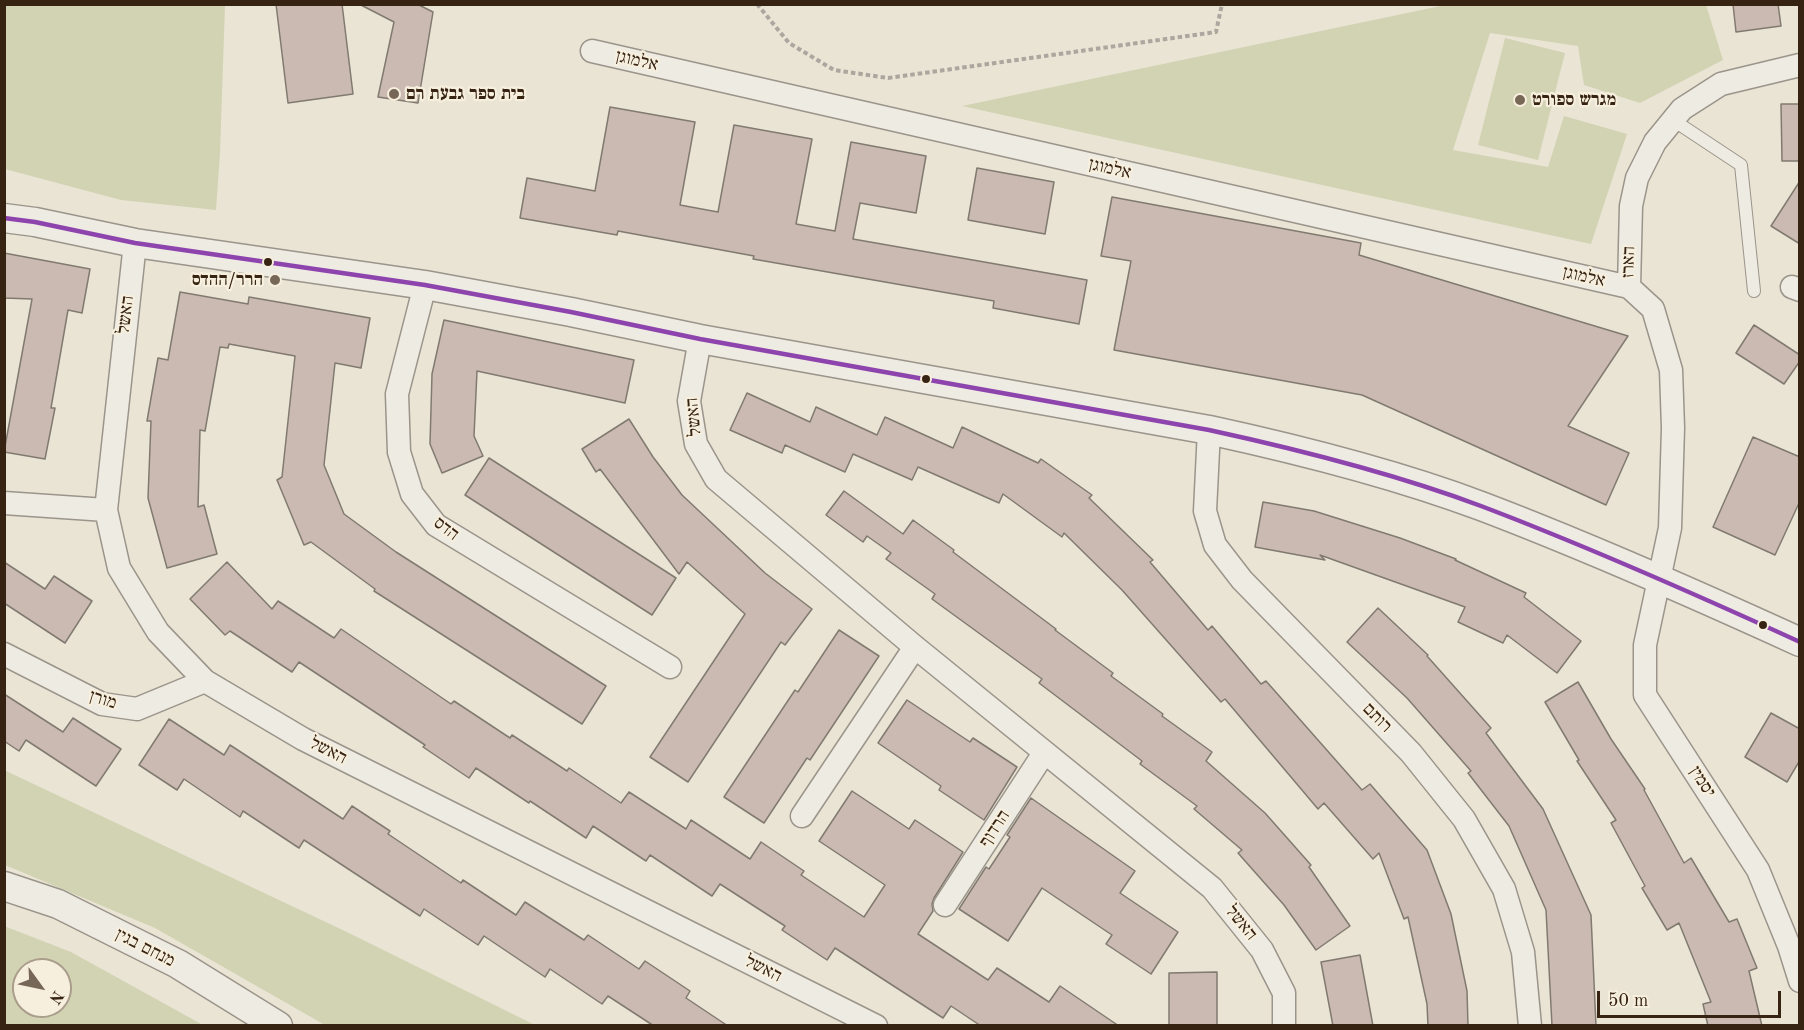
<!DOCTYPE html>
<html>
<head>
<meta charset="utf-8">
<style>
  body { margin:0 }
  #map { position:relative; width:1804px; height:1030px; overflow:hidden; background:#eae4d5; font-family:"Old Standard TT",serif }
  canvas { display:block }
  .frame { position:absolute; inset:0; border:6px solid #372311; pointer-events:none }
  .north { position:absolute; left:12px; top:958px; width:60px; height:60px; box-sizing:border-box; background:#f7efde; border:2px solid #aa9d8c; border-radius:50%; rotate:123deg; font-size:16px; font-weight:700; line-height:24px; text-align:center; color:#372311 }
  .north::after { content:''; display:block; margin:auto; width:21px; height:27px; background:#766756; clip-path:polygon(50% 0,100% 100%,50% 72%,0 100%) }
  .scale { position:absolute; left:1597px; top:991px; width:184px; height:27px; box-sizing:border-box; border:3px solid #372311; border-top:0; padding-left:8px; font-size:18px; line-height:21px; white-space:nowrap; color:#372311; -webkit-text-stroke:4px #f7efde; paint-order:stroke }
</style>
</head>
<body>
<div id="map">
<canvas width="1804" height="1030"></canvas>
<div class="frame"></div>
<div class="north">N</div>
<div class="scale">50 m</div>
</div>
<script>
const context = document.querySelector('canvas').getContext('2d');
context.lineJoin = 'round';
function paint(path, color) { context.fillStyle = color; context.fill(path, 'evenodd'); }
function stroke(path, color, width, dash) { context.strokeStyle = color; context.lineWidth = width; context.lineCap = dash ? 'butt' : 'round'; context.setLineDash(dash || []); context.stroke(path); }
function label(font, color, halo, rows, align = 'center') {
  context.font = font + ' "Old Standard TT","Frank Ruhl Libre",serif'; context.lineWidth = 4.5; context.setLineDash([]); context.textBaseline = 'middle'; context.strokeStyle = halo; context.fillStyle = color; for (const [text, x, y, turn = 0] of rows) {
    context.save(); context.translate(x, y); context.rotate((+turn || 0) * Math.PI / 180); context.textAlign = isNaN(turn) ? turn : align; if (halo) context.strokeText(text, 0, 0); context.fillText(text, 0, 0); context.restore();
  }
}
const green = new Path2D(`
  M 5,4 L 225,5 L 220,153 L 216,210 L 121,200 L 5,169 Z
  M 1450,4 L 1706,5 L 1723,60 L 1640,103 L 1584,85 L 1578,46 L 1490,33 L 1453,150 L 1548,167 L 1564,116 L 1627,134 L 1591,244 L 962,106 Z
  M 1505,38 L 1565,53 L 1538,160 L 1478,145 Z
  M 4,770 L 351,934 L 535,1025 L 325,1025 L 155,928 L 5,865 Z
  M 4,926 L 71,952 L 203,1025 L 5,1025 ZM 24,970 L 60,970 L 60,1006 L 24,1006 Z`);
const building = new Path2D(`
  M 276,4 L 342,4 L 353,94 L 288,103 Z
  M 359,4 L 417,4 L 433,12 L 418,103 L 378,97 L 394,22 Z
  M 1733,4 L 1778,4 L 1781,26 L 1736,32 Z
  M 1781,104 L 1800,104 L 1800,161 L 1782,161 Z
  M 610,107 L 695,122 L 680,205 L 718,212 L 734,125 L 812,139 L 796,224 L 835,231 L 851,142 L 926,156 L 916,213 L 860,203 L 853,239 L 1087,280 L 1079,324 L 993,308 L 994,301 L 753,259 L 754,256 L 618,231 L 617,235 L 520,218 L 527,178 L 595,191 Z
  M 977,168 L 1054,182 L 1045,234 L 968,220 Z
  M 1800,181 L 1800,244 L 1771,226 Z
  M 1112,197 L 1361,243 L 1359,255 L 1628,336 L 1568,426 L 1629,453 L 1606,505 L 1362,395 L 1114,350 L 1131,261 L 1101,256 Z
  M 4,253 L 90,269 L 82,313 L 68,310 L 51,408 L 55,408 L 45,459 L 4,452 L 32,299 L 4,298 Z
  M 180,292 L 248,304 L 249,297 L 370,318 L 361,368 L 335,363 L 324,465 L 344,514 L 396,552 L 606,686 L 582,724 L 374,591 L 375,589 L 311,542 L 304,545 L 277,480 L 282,477 L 295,356 L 229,344 L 228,348 L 220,347 L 205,431 L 200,430 L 198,507 L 204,505 L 217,554 L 167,568 L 148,498 L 151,421 L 147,421 L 158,358 L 168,360 Z
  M 444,320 L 634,360 L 625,403 L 477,371 L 474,436 L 483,456 L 442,473 L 430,444 L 432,374 Z
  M 1754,325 L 1800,355 L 1800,361 L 1784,384 L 1736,353 Z
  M 747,393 L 810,422 L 816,407 L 877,435 L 885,417 L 953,448 L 962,427 L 1038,463 L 1041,459 L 1092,495 L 1089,498 L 1153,560 L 1150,562 L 1208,630 L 1212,626 L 1261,684 L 1266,681 L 1362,790 L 1370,784 L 1427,850 L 1451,914 L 1467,991 L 1468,1026 L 1428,1026 L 1427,1004 L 1408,917 L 1404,919 L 1379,853 L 1373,859 L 1324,803 L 1318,809 L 1225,699 L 1221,702 L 1122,590 L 1064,533 L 1062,537 L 1003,494 L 999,503 L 918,467 L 912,480 L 853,454 L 845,472 L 785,445 L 782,453 L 730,430 Z
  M 629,419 L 653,457 L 682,495 L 765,573 L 812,609 L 785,645 L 781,642 L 688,782 L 650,757 L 745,614 L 687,562 L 679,574 L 600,469 L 596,472 L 582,449 Z
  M 1753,437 L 1800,457 L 1800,501 L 1775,555 L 1713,527 Z
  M 489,458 L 676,578 L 652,615 L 465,495 Z
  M 844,491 L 903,534 L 913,520 L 954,550 L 953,552 L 1056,629 L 1055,630 L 1113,673 L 1111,676 L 1163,714 L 1162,716 L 1212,752 L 1206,761 L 1265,813 L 1311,865 L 1309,867 L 1350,926 L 1316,950 L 1284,905 L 1238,853 L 1242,850 L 1194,809 L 1197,806 L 1140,764 L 1142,761 L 1039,683 L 1042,679 L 932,599 L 935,594 L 886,559 L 891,553 L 867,536 L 863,542 L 826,515 Z
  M 1263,502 L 1314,511 L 1400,538 L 1456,559 L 1455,560 L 1526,593 L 1524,597 L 1581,641 L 1557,673 L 1507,635 L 1503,643 L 1458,622 L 1465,607 L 1320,555 L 1325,560 L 1255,547 Z
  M 4,562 L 45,589 L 54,576 L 92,601 L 65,643 L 4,603 Z
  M 227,562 L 272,609 L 278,601 L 334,638 L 341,629 L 451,704 L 454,701 L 510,738 L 512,735 L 567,771 L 569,768 L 621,803 L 629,792 L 686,829 L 691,820 L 750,859 L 761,842 L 804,871 L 801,875 L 864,917 L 885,885 L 819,841 L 852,791 L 909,829 L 915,820 L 963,852 L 934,898 L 932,904 L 933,911 L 918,934 L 988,980 L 997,968 L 1049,1002 L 1060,986 L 1119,1026 L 981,1026 L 951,1006 L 943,1018 L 835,948 L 827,960 L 782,930 L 785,926 L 720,884 L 712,896 L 650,855 L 646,861 L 593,826 L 586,838 L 530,801 L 529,803 L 476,768 L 469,778 L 423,747 L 425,745 L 299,662 L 292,672 L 230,631 L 225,635 L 190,599 Z
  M 1378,608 L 1428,655 L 1427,656 L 1491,728 L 1486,733 L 1543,809 L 1591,915 L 1596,1026 L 1552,1026 L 1546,910 L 1509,826 L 1468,773 L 1471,771 L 1407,698 L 1347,642 Z
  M 839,630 L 879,656 L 810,760 L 807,758 L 764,823 L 724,797 L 795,690 L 798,692 Z
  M 1578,682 L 1611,739 L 1645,789 L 1644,790 L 1684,863 L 1691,858 L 1729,922 L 1737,919 L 1757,968 L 1749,971 L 1762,1026 L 1708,1026 L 1703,1004 L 1711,1002 L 1679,923 L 1667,930 L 1642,888 L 1645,886 L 1611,823 L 1616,820 L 1577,761 L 1579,760 L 1545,702 Z
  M 4,694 L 63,732 L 73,718 L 121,749 L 96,786 L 26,740 L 19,751 L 4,741 Z
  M 907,700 L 970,742 L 973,738 L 1017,767 L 984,820 L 939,790 L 941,786 L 878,743 Z
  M 1771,713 L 1800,729 L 1800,760 L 1787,782 L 1745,757 Z
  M 169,719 L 224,755 L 230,745 L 343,819 L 352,806 L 390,831 L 388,834 L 461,883 L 463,880 L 516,915 L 525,902 L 584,940 L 588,935 L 639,969 L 645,961 L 690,991 L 686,998 L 728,1026 L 654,1026 L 608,996 L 602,1004 L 550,969 L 545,977 L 484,936 L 478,945 L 424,909 L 420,916 L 304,840 L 299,848 L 243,811 L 240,817 L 184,779 L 177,790 L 139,765 Z
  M 1031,798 L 1135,871 L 1120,893 L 1178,932 L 1151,974 L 1106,944 L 1112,935 L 1042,888 L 1008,941 L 959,909 L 986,867 L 989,869 L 1010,837 L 1007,835 Z
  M 1360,955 L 1373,1026 L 1333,1026 L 1321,962 Z
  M 1217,972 L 1217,1026 L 1169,1026 L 1169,973 Z`);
const path = new Path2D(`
  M 757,4 L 789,43 L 834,70 L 888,78 L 1216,32 L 1222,4`);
const service = new Path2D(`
  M 1673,120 L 1741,165 L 1754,291`);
const minor = new Path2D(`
  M 592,51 L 1629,287
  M 1800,65 L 1721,84 L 1682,109 L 1655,142 L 1637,178 L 1631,206 L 1629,287 L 1653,309 L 1671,370 L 1673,428 L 1670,528 L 1645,645 L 1645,695 L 1758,870 L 1789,946 L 1800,981
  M 135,243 L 106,510 L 119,568 L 158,632 L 205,681 L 303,739 L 876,1026
  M 425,285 L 397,394 L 399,452 L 412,494 L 436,525 L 670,667
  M 1792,287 L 1800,290
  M 700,339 L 689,401 L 696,444 L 716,479 L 915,647 L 1212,888 L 1262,950 L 1284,993 L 1284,1026
  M 1209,430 L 1205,511 L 1215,545 L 1242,580 L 1411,753 L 1464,819 L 1504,889 L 1523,952 L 1530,1026
  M 4,503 L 106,510
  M 4,654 L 102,704 L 137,709 L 205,681
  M 802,816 L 915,647
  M 945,905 L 1044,753`);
const tertiary = new Path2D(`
  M 4,218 L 35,222 L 135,243 L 425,285 L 571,312 L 700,339 L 1209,430 C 1301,450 1393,473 1481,506 C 1589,547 1695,594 1800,642
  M 4,886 L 58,904 L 178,964 L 278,1026`);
const bus1 = new Path2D(`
  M 4,218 L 35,222 L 135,243 L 425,285 L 571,312 L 700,339 L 1209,430 C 1301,450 1393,473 1481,506 C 1589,547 1695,594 1800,642`);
const markers = [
  [394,94,6,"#766756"],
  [1520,100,6,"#766756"],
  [268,262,5,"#372311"],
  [275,280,6,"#766756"],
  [926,379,5,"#372311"],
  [1763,625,5,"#372311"]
];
const streetNames = [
  ["אלמוגן",637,61,13],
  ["אלמוגן",1110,169,13],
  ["הארז",1629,262,-88],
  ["אלמוגן",1584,277,13],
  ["האשל",126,315,-83],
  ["האשל",694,417,-95],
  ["הדס",446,529,37],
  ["מורן",103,700,17],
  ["רותם",1377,718,45],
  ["האשל",328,751,27],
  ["יסמין",1702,782,57],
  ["הרדוף",995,829,-57],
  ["האשל",1241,923,51],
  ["מנחם בגין",145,948,27],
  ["האשל",763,969,27]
];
const poiNames = [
  ["בית ספר גבעת רם",406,94],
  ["מגרש ספורט",1532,100],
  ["הרר/ההדס",263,280,"right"]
];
paint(green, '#d1d3b3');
paint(building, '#cbbab1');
stroke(building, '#817a70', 1.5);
stroke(service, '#9b948a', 14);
stroke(minor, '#9b948a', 25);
stroke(tertiary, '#9b948a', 31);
stroke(path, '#aba79f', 4, [4.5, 3]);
stroke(service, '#eeebe3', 12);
stroke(minor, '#eeebe3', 22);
stroke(tertiary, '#eeebe3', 28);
stroke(bus1, '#8e44ad', 4.5);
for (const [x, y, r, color] of markers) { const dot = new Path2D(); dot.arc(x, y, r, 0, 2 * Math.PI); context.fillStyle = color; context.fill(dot); stroke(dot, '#f7efde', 2); }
label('18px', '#372311', '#f7efde', streetNames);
label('bold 18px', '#372311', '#f7efde', poiNames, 'left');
</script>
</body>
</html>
